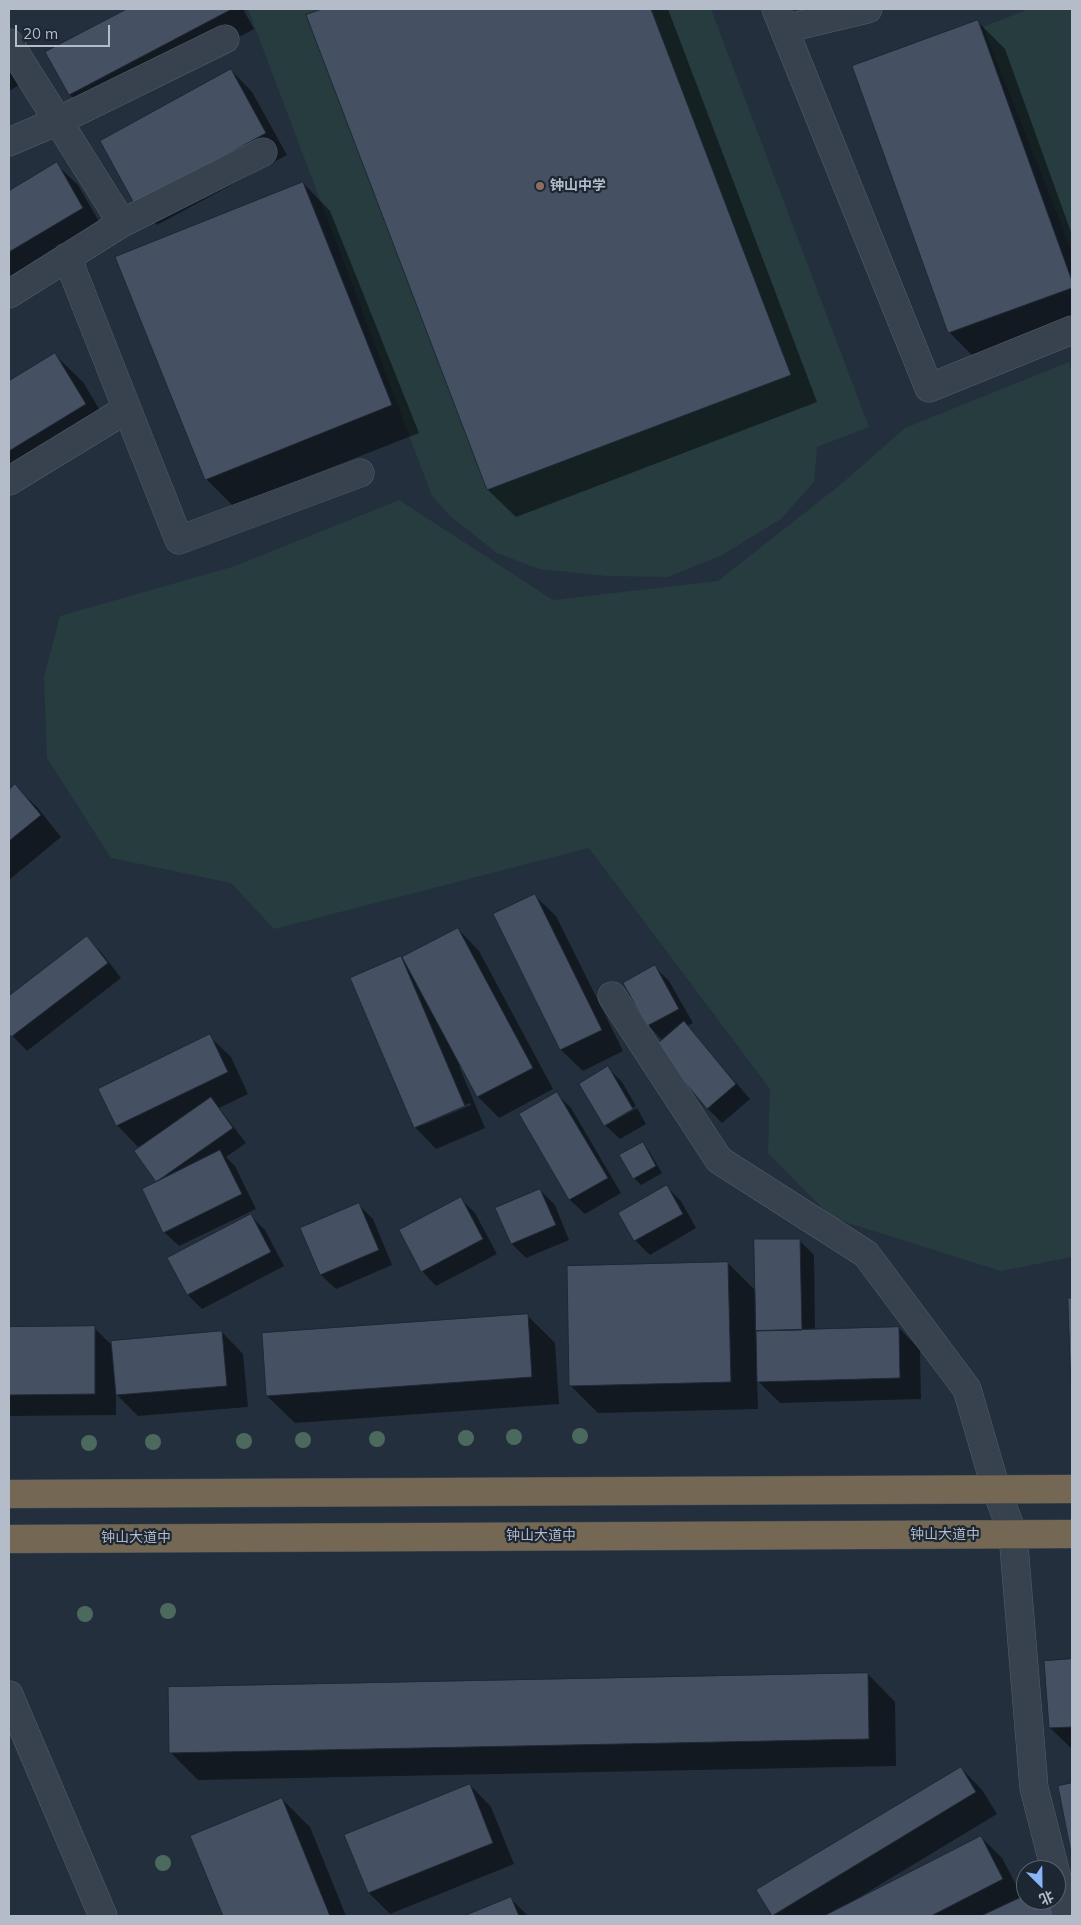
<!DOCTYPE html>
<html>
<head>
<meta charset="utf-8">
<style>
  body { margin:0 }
  #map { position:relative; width:1081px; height:1925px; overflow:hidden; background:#242f3e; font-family:Mulish,"Noto Sans SC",sans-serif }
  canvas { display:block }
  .frame { position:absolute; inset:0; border:10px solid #b4bcc9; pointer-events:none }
  .north { position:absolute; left:1016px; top:1860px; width:50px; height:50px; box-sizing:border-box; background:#1d2633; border:1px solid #59626f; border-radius:50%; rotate:157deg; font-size:14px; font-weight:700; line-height:20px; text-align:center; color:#b4bcc9 }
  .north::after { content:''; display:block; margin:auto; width:18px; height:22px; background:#8ab4f8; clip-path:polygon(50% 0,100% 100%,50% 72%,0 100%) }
  .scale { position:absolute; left:15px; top:25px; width:95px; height:22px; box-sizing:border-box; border:2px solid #b4bcc9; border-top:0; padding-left:6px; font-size:15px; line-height:18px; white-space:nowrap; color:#b4bcc9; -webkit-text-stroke:4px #1d2633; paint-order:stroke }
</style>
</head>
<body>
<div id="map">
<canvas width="1081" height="1925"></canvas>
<div class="frame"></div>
<div class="north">北</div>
<div class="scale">20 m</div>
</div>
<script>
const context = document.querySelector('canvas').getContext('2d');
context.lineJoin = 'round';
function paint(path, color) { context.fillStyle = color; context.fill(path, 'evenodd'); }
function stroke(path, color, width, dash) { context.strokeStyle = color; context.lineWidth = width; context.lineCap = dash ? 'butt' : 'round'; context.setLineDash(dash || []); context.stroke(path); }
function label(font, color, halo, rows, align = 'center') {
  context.font = font + ' Mulish,"Noto Sans SC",sans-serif'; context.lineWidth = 4.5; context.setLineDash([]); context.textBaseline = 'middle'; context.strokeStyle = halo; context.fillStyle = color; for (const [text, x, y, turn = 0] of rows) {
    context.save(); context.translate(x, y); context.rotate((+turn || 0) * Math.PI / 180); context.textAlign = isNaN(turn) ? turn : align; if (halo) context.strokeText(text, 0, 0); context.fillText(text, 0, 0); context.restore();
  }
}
const green = new Path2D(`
  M 248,9 L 711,9 L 869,427 L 817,447 L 814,482 L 781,519 L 722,555 L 668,577 L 607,576 L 539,569 L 497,553 L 450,516 L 432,496 Z
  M 1029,9 L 1072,9 L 1072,252 L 983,27 Z
  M 1069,362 L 1072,374 L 1072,1257 L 1001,1271 L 832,1218 L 768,1153 L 770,1089 L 589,848 L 274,929 L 231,883 L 111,858 L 47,758 L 44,677 L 60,616 L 235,566 L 399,500 L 553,600 L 718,581 L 840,485 L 905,428 Z`);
const shadow = new Path2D(`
  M 129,9 L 243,9 L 254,29 L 91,116 L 70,95 L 47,53 Z
  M 325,9 L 668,9 L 817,402 L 516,517 L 488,490 L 308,16 Z
  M 978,22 L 1005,49 L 1072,235 L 1072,325 L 977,360 L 949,332 Z
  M 9,65 L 21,84 L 9,91 Z
  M 231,70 L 252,92 L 287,155 L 157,225 L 136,204 Z
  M 56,164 L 78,185 L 104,230 L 9,286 L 9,192 Z
  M 303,183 L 330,211 L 419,433 L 233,506 L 206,479 Z
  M 55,355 L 83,382 L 113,432 L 9,495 L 9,383 Z
  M 15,786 L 37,807 L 61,837 L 9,880 L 9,791 Z
  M 534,895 L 556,916 L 623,1051 L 583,1071 L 561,1050 L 494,915 Z
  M 458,929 L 479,951 L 553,1089 L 499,1118 L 478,1097 L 461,1066 L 459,1066 L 485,1128 L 436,1149 L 415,1127 L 402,959 ZM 470,1103 L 471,1105 L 423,1125 L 423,1123 Z
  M 87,938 L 101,952 L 121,978 L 27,1051 L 9,1032 L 9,998 Z
  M 655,967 L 669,981 L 693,1023 L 687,1026 L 750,1099 L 722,1123 L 707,1108 L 663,1041 L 648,1025 Z
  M 209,1036 L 231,1057 L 248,1094 L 219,1108 L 246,1143 L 226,1157 L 235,1166 L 256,1209 L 179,1246 L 164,1232 L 158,1182 L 136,1151 L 143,1144 L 138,1147 L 117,1125 Z
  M 608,1068 L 622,1082 L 636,1106 L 607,1122 L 607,1125 L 637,1108 L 646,1124 L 620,1139 L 605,1125 Z
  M 557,1094 L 571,1108 L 621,1193 L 585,1214 L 570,1200 L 520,1115 Z
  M 643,1144 L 649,1151 L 662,1173 L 641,1185 L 634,1178 Z
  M 667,1187 L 681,1201 L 696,1228 L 650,1255 L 635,1240 Z
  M 540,1190 L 555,1205 L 569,1240 L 526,1258 L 512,1244 Z
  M 461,1199 L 475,1213 L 497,1254 L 436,1286 L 422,1271 Z
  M 358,1204 L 373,1219 L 392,1265 L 336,1289 L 321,1275 L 302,1228 Z
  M 251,1216 L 265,1230 L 284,1266 L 202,1309 L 188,1295 Z
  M 799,1240 L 814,1255 L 815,1330 L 899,1328 L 920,1350 L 921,1399 L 780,1403 L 757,1380 L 758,1409 L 598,1413 L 570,1385 L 728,1263 L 757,1292 Z
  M 1069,1299 L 1072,1299 L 1072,1382 Z
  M 527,1315 L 555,1343 L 559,1404 L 295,1423 L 267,1396 Z
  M 94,1328 L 113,1346 L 222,1332 L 243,1354 L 248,1407 L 138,1416 L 116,1394 L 116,1415 L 9,1416 L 9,1329 Z
  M 1072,1660 L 1072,1749 L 1050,1728 L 1045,1662 Z
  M 868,1674 L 895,1702 L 896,1766 L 198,1780 L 170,1752 Z
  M 961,1768 L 982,1790 L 997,1814 L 858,1898 L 859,1900 L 981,1837 L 1002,1858 L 1023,1898 L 1026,1896 L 1026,1900 L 1067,1916 L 773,1915 Z
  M 1072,1784 L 1072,1852 L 1060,1787 Z
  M 470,1785 L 491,1807 L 514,1864 L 390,1914 L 369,1893 Z
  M 282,1799 L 310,1827 L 346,1916 L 224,1916 L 192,1837 Z
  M 511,1899 L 528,1916 L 467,1916 Z`);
const building = new Path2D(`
  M 127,9 L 232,9 L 69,95 L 45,52 Z
  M 322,9 L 651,9 L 791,375 L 487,490 L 306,15 Z
  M 978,20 L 1072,281 L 1072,288 L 948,333 L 852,66 Z
  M 231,69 L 266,133 L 135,205 L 100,141 Z
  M 57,162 L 83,208 L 9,252 L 9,191 Z
  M 303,182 L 392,405 L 205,480 L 115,257 Z
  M 55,353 L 86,404 L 9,451 L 9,381 Z
  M 15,784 L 41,815 L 9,841 L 9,790 Z
  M 535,894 L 602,1030 L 560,1050 L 493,914 Z
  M 458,928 L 533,1068 L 477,1097 L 402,957 Z
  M 87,936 L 108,963 L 11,1037 L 9,1034 L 9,996 Z
  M 401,956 L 465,1106 L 414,1128 L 350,978 Z
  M 655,965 L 679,1009 L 647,1026 L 623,983 Z
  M 684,1021 L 736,1084 L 707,1109 L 655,1046 Z
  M 210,1034 L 228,1072 L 116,1126 L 98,1089 Z
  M 608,1066 L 633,1109 L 604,1126 L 579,1084 Z
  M 557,1092 L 608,1178 L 569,1200 L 519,1114 Z
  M 211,1097 L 233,1128 L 156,1182 L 134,1151 Z
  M 643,1142 L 656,1166 L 633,1179 L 619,1155 Z
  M 220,1150 L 242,1194 L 163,1233 L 142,1189 Z
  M 667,1185 L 683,1214 L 634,1241 L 618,1213 Z
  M 540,1189 L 556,1225 L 511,1244 L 495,1208 Z
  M 461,1197 L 483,1239 L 421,1272 L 399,1230 Z
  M 359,1203 L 379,1250 L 320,1275 L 300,1228 Z
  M 251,1214 L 271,1252 L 187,1295 L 167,1258 Z
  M 754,1239 L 800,1239 L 802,1330 L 756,1331 Z
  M 728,1262 L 731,1382 L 569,1386 L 567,1266 Z
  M 1068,1298 L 1072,1298 L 1072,1382 L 1071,1382 Z
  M 528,1314 L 532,1377 L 266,1396 L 262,1333 Z
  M 95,1326 L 95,1394 L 9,1395 L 9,1327 Z
  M 899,1327 L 900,1378 L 757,1382 L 756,1331 Z
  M 222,1331 L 227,1386 L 116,1395 L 111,1341 Z
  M 1072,1659 L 1072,1727 L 1049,1728 L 1044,1661 Z
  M 868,1673 L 869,1739 L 169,1753 L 168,1687 Z
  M 961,1767 L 976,1792 L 772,1916 L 756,1890 Z
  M 1072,1783 L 1072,1858 L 1058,1786 Z
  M 470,1784 L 493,1843 L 368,1893 L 344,1835 Z
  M 282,1798 L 330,1916 L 223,1916 L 190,1836 Z
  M 981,1836 L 1003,1879 L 931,1916 L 824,1916 Z
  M 1026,1895 L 1026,1900 L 1049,1900 L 1057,1916 L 981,1916 Z
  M 511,1897 L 519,1916 L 464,1916 Z`);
const minor = new Path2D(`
  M 776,9 L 929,388 L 1072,330
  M 784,29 L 868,9
  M 9,43 L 122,223 L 9,294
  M 9,142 L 58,121 L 225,39
  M 122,223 L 263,152
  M 67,257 L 127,409
  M 9,481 L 127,409 L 179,540 L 360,473
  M 612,996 L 719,1160 L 866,1254 L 967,1389 L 996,1489 L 1013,1534 L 1034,1788 L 1055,1870
  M 9,1695 L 103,1916
  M 1056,1874 L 1067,1916`);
const highway = new Path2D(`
  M 9,1494 L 1072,1489
  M 9,1539 L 1072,1534`);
const trees = [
  [580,1436],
  [514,1437],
  [466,1438],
  [377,1439],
  [303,1440],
  [244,1441],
  [153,1442],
  [89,1443],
  [168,1611],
  [85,1614],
  [163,1863]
];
const markers = [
  [540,186,5,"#8d6e63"]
];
const poiNames = [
  ["钟山中学",550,186]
];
const streetNames = [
  ["钟山大道中",945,1535],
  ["钟山大道中",541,1536],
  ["钟山大道中",136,1538]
];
paint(green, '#263c3f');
paint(shadow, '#0007');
paint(building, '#455162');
stroke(building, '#1f2835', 1);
stroke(minor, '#565f6c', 29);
stroke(highway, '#434c59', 29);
stroke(minor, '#38414e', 28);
stroke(highway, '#746855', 28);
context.fillStyle = '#4b6a5d';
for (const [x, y] of trees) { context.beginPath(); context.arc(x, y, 8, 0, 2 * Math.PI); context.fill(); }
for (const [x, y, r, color] of markers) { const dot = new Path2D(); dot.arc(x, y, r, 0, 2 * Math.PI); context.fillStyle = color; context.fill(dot); stroke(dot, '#1d2633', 2); }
label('bold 14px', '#b4bcc9', '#1d2633', poiNames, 'left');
label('14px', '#b4bcc9', '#1d2633', streetNames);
</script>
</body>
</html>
